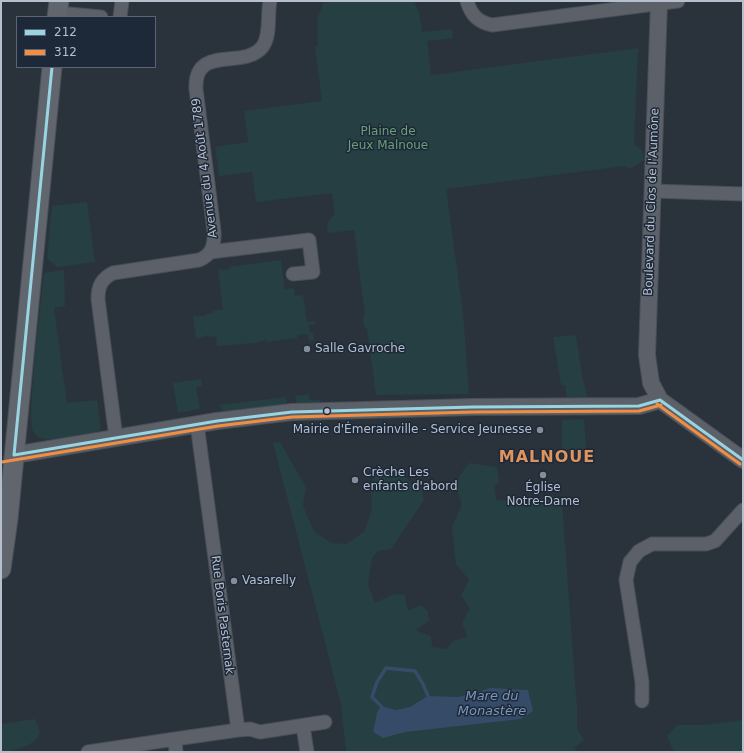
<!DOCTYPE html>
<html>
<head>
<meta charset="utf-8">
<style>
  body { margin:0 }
  #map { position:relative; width:744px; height:753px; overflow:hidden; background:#2a333c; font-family:"DejaVu Sans",sans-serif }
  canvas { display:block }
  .frame { position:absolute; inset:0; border:2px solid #b5bfcd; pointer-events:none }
  .legend { position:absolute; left:16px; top:16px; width:140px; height:52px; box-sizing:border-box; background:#1d2838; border:1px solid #5a6474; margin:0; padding:5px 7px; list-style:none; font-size:12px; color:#b5bfcd }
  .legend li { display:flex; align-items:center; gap:8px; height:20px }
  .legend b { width:20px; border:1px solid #5a6474 }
</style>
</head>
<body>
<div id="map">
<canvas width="744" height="753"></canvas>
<div class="frame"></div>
<ul class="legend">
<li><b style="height:5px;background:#98d4e2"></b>212</li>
<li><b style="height:5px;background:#f28e42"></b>312</li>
</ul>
</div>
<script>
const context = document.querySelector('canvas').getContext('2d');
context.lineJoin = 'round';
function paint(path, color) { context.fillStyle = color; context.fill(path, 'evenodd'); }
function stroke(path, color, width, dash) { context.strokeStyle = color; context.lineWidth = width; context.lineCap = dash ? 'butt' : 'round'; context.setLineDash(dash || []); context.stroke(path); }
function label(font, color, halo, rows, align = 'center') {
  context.font = font + ' "DejaVu Sans",sans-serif'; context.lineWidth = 3; context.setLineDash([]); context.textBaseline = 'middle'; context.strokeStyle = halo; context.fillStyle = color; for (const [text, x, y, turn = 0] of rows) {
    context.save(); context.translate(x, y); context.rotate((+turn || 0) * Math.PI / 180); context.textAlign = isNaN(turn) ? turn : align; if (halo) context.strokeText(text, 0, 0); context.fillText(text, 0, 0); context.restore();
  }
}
const green = new Path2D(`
  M 324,1 L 414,1 L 419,12 L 422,32 L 452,29 L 453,38 L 427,41 L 431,75 L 638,48 L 634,145 C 642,146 643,153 644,160 L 630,169 L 624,166 L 446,189 L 463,312 L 469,394 L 376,395 L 367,329 C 362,324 362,320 365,314 L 354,230 L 328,233 L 327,224 L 335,213 L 332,193 L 256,202 L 252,172 L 219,176 L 215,147 L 248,142 L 244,111 L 322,101 L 315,47 L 318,46 L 317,19 Z
  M 87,202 L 95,262 L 57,267 L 47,258 L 52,206 Z
  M 281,260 L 285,289 L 294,288 L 295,296 L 303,295 L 307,322 L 315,321 L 315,324 L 309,325 L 310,333 L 313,333 L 314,340 L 309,341 L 308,334 L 297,335 L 297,338 L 267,342 L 266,340 L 256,343 L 217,346 L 216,336 L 209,337 L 208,335 L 196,339 L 193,316 L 206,316 L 206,314 L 213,313 L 213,311 L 223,309 L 218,270 L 229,269 L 229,267 Z
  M 64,270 L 65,306 L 54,308 L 67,403 L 97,400 L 101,429 C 92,435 79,435 69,437 C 58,439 42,443 34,433 C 25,423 42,295 44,273 Z
  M 576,335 L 583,382 L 584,382 L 587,398 L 567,397 L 565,385 L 561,385 L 553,337 Z
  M 201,379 L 202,386 L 196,387 L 200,409 L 178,413 L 173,383 Z
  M 309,394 L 309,400 L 320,400 L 320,405 L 299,405 L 296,402 L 295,396 Z
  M 286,397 L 287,402 L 284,406 L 225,413 L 219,405 Z
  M 584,419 L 586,449 L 562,450 L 562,420 Z
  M 280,442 L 306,487 L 303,506 L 314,531 L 331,543 L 346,544 L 364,532 L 372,509 L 371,493 L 374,476 L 383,469 L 401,473 L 411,483 L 422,490 L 424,500 L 391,549 L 378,551 L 372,558 L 368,584 L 375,603 L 393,594 L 405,595 L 408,611 L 421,605 L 428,611 L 429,621 L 415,630 L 431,636 L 432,647 L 447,649 L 453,641 L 467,637 L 462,622 L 470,609 L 461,595 L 469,580 L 456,564 L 452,527 L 462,504 C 454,483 455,481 469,463 L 497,467 L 499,482 L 494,486 L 496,500 L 515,501 L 524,507 L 527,501 L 553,495 L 562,503 L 577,709 L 577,729 L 584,740 L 575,747 L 576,752 L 346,752 L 341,704 L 273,443 Z
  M 35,719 L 40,732 C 38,745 12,752 1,752 L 1,724 Z
  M 743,720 L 743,752 L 674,752 L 667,736 L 677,725 L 703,725 Z`);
const water = new Path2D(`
  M 491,688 L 528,690 L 533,711 L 521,719 L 405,732 L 383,738 L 373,732 L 377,713 L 381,706 L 396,710 L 410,707 L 428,696 L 459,697 Z`);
const stream = new Path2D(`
  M 381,706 L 372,697 L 377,682 L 386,668 L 415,671 L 423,684 L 428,696`);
const minor = new Path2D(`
  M 467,1 C 471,15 478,22 492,25 L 678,1
  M 58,13 L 101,17
  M 120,17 L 122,1
  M 652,191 L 743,194
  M 210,252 L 309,240 L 313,272 L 293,274
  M 116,438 L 98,299 C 98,287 101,279 113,273 L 199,260 C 212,255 215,245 214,231 L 196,89 C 194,43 245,71 263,46 C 271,34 267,15 270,1
  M 642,701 L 642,682 L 626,580 L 630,562 L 639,551 L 652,544 L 706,544 L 715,541 L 743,510
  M 303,726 L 307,752
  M 238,730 L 250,729 L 260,732 L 325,722
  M 88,752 L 175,739
  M 176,752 L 175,739 L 238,730 L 197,424`);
const tertiary = new Path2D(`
  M 659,1 L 647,355 L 651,383 L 660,400 L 743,460
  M 14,455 L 217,421 L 292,412 L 473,407 L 639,406 L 660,400`);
const secondary = new Path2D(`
  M 57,17 L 59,1
  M 1,569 L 8,519 L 52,67`);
const bus1 = new Path2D(`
  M 660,400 L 743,460
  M 14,455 L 217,421 L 292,412 L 473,407 L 639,406 L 660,400
  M 14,455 L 52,67`);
const bus2 = new Path2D(`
  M 657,404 L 740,464
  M 2,462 L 218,426 L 292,417 L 473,412 L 639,411 L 661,405`);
const markers = [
  [307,349,4,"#848e9a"],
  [327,411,3.5,"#b5bfcd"],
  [540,430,4,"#848e9a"],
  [543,475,4,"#848e9a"],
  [355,480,4,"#848e9a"],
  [234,581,4,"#848e9a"]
];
const parkNames = [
  ["Plaine de",388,132],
  ["Jeux Malnoue",388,146]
];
const streetNames = [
  ["Avenue du 4 Août 1789",205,168,-97],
  ["Boulevard du Clos de l'Aumône",652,202,-88],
  ["Rue Boris Pasternak",222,615,83]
];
const poiNames = [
  ["Salle Gavroche",315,349],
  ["Mairie d'Émerainville - Service Jeunesse",532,430,"right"],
  ["Crèche Les",363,473],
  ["enfants d'abord",363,487],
  ["Église",543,488,"center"],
  ["Notre-Dame",543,502,"center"],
  ["Vasarelly",242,581]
];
const waterNames = [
  ["Mare du",492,697],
  ["Monastère",492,712]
];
const districtNames = [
  ["MALNOUE",547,458]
];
paint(green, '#263f43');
paint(water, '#354b68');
stroke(stream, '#354b68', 3.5);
stroke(minor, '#494f56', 15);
stroke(tertiary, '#494f56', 18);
stroke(secondary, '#494f56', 21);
stroke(minor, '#5c6169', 13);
stroke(tertiary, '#5c6169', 16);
stroke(secondary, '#60656e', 19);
stroke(bus1, '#98d4e2', 3);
stroke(bus2, '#f28e42', 3);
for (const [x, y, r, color] of markers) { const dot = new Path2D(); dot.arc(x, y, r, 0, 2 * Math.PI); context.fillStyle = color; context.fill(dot); stroke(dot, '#1d2838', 1.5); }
label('12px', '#6aa075', '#1d2838', parkNames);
label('12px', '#b5bfcd', '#1d2838', streetNames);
label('12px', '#b5bfcd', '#1d2838', poiNames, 'left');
label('italic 13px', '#7a95b7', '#1d2838', waterNames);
context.letterSpacing = '1px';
label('bold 16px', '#e0945d', '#1d2838', districtNames);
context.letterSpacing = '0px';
</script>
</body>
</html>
